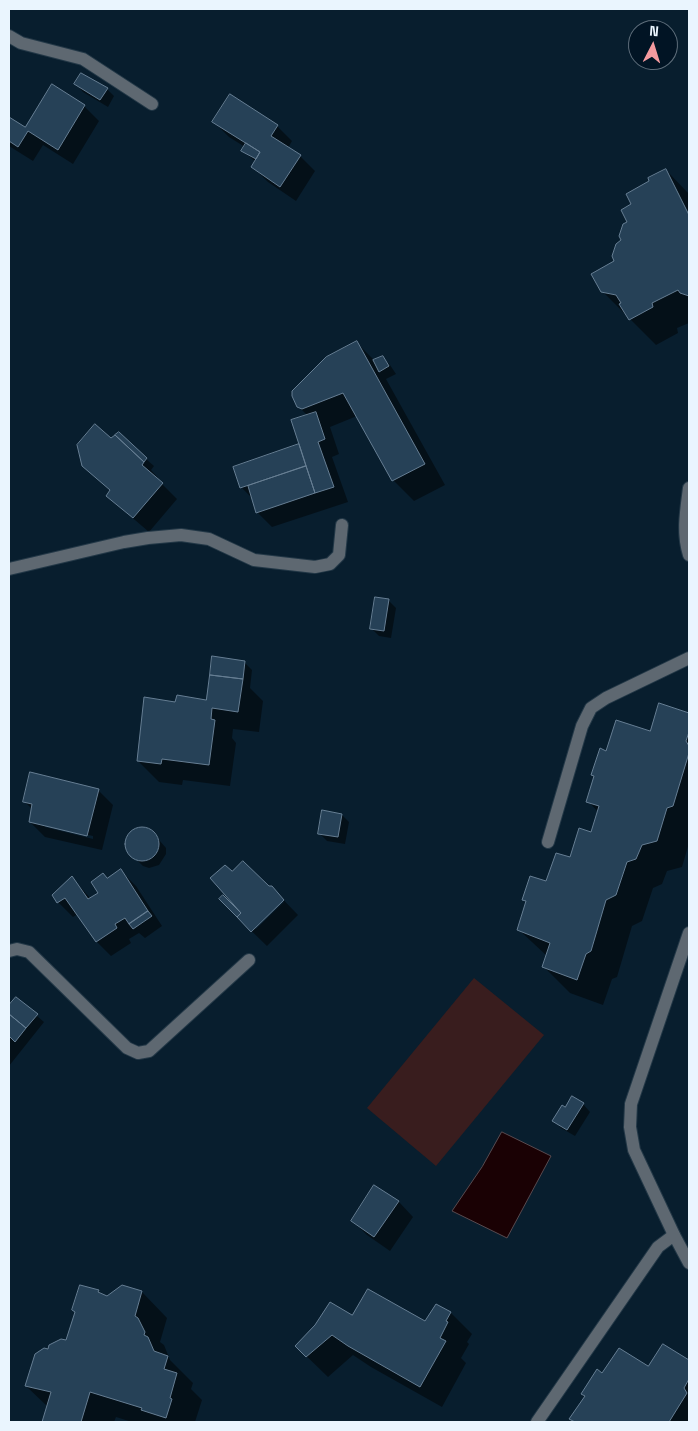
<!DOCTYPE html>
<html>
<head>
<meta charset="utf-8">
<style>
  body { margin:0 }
  #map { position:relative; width:698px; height:1431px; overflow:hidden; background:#081e2e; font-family:"Space Grotesk",sans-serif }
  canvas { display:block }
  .frame { position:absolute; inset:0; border:10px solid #eaf5fe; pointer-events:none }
  .north { position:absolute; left:628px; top:20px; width:50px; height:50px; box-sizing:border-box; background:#011424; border:1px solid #5e6e7b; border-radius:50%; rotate:5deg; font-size:14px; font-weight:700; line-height:20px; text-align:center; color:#eaf5fe }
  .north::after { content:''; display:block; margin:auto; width:18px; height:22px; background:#f49a9f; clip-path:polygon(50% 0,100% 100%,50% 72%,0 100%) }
</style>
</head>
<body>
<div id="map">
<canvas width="698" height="1431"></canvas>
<div class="frame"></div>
<div class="north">N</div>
</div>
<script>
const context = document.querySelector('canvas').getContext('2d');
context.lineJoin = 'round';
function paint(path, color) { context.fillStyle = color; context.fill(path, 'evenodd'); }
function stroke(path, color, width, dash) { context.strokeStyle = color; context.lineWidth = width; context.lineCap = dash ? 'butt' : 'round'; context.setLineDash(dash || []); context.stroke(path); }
const green = new Path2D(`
  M 474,978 L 544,1035 L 436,1166 L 367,1108 Z`);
const water = new Path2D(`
  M 502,1132 L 551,1156 L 507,1238 L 452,1211 L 482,1167 Z`);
const shadow = new Path2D(`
  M 76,84 L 107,89 L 114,96 L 108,107 L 83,92 Z
  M 84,106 L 99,121 L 73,164 L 43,145 L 33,161 L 9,146 L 9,118 L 26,129 Z
  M 214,122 L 277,126 L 292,141 L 288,148 L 300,156 L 315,171 L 296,201 L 268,182 L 253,167 L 256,162 L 243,151 L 245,147 L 229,137 Z
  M 666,170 L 689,194 L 689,323 L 677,328 L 678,333 L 656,345 L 602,291 L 616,261 L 632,204 L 650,182 Z
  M 357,343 L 375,361 L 382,357 L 390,365 L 396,374 L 386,379 L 445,485 L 414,501 L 393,480 L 357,416 L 330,427 L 339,454 L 332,457 L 348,502 L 272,527 L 257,512 L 253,499 L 241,487 L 300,445 L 308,416 L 298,406 Z
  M 111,440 L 146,459 L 154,466 L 151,470 L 158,478 L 157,479 L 177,499 L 149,532 L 107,496 L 111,491 L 84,465 Z
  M 388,600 L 396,608 L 391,638 L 379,636 L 371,628 Z
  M 244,662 L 252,670 L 250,688 L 263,701 L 259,732 L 233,729 L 232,738 L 236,743 L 230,786 L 183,780 L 182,785 L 159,782 L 138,761 L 176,703 L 207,701 Z
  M 660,705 L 689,714 L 689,843 L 682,867 L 667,871 L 662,884 L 653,888 L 642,921 L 632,926 L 617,977 L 612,979 L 603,1005 L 570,993 L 544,967 L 547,956 L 518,929 L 527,902 L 524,899 L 547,882 L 570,859 L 592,833 L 598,812 L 588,801 L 595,777 L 592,775 L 607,752 L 651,732 Z
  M 98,790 L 113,805 L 102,850 L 45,837 L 30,822 L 32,809 L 25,802 ZM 45,825 L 93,836 L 93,839 L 45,827 Z
  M 342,815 L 349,822 L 345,844 L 327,841 L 319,833 Z
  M 143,828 L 149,830 L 154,834 L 166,848 L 166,854 L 159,865 L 149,868 L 143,866 L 130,853 L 127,843 L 128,836 L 133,832 Z
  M 121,871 L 136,886 L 162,926 L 145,938 L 139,933 L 129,939 L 131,943 L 111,956 L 96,941 L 78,914 L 73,917 L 58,902 L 72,878 L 91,899 L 100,893 L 107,879 Z
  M 232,873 L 268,888 L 271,887 L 298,915 L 267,946 L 237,917 L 243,917 ZM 282,900 L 284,902 L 256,929 L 254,927 Z
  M 16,998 L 44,1022 L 9,1066 L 9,1007 Z
  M 583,1104 L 590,1112 L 575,1136 L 561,1128 L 554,1120 L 566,1108 Z
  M 374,1187 L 399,1202 L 413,1217 L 390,1251 L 367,1235 L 352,1220 Z
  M 98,1291 L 103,1295 L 108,1297 L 142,1292 L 167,1318 L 160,1342 L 164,1345 L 170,1360 L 193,1383 L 191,1389 L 202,1400 L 195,1422 L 132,1422 L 116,1417 L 114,1422 L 43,1422 L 48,1407 L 26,1386 L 49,1350 L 67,1342 Z
  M 451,1313 L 472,1334 L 467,1342 L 469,1344 L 461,1358 L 466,1363 L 442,1407 L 371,1367 L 353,1355 L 328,1377 L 296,1346 L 352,1317 L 426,1323 Z
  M 664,1345 L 689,1361 L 689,1422 L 575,1422 L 571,1418 L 603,1375 L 649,1368 Z`);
const building = new Path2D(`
  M 81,73 L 108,88 L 100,100 L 74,84 Z
  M 52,84 L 85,105 L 58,150 L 28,131 L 18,147 L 9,141 L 9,117 L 25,127 Z
  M 230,94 L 278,125 L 271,136 L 301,155 L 280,187 L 251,167 L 260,152 L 212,122 Z
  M 246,143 L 260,152 L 256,159 L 241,151 Z
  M 666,169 L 689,215 L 689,296 L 680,293 L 678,290 L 652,303 L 653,307 L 629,320 L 619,304 L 621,303 L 616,295 L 601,292 L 591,274 L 614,261 L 612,256 L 616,244 L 621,240 L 619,236 L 623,224 L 627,222 L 621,210 L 631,204 L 626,194 L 649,181 L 648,178 Z
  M 357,341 L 425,464 L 392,481 L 343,393 L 302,409 L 297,407 L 292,396 L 292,391 L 326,357 Z
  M 383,356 L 389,366 L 379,372 L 373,360 Z
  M 316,412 L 325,439 L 318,442 L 334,487 L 315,493 L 291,420 Z
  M 95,424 L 111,438 L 115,435 L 144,462 L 142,465 L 163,483 L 133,518 L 106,496 L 110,490 L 82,466 L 77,445 Z
  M 119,432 L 147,458 L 144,462 L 115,435 Z
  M 299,444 L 306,466 L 240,488 L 233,467 Z
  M 306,466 L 315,493 L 256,513 L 248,486 Z
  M 375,597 L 389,599 L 384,631 L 370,629 Z
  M 212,656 L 245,661 L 243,679 L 210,675 Z
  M 210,675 L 243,679 L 238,712 L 212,708 L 211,719 L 215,720 L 209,765 L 162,759 L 161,764 L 137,761 L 144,697 L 175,702 L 177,695 L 206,700 Z
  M 659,703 L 689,713 L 689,732 L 686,741 L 689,746 L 689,753 L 673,806 L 667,808 L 657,841 L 642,845 L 636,859 L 627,862 L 616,895 L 606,900 L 591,951 L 586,954 L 577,980 L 542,967 L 550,943 L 517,930 L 526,901 L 522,900 L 530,876 L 546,881 L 556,853 L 570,857 L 579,828 L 591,832 L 599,806 L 586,802 L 594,776 L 591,775 L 600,748 L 606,751 L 616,720 L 650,731 Z
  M 30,772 L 99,789 L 87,836 L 29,822 L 32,804 L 23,802 Z
  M 322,810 L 342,814 L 338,837 L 318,834 Z
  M125 844a17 17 0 1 1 34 0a17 17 0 1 1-34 0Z
  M 243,861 L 269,886 L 272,886 L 284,900 L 251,932 L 237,917 L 241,913 L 210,878 L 225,865 L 232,871 Z
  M 121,869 L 148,911 L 129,924 L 125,918 L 115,924 L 117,928 L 96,942 L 65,898 L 57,903 L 52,895 L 72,876 L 88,899 L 98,893 L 91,882 L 103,873 L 107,878 Z
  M 223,895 L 241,913 L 237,917 L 219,899 Z
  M 148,911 L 152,916 L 133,929 L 129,924 Z
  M 16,997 L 38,1014 L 26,1028 L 9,1014 L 9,1005 Z
  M 9,1014 L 26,1028 L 15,1042 L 9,1036 Z
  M 572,1096 L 584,1103 L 567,1130 L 552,1121 L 562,1105 L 565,1107 Z
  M 374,1185 L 399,1201 L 374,1237 L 351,1221 Z
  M 80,1285 L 99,1290 L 98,1292 L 107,1296 L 122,1285 L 142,1291 L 135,1316 L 138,1318 L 145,1332 L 144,1335 L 148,1337 L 154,1351 L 168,1356 L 164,1369 L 177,1373 L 170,1398 L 172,1399 L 166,1418 L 141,1410 L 142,1408 L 90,1392 L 81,1422 L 42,1422 L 51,1392 L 25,1386 L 35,1354 L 44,1348 L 48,1349 L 49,1345 L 61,1339 L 66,1340 L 75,1312 L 72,1310 Z
  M 368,1289 L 425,1321 L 436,1304 L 451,1312 L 446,1321 L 448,1322 L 440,1338 L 446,1341 L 420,1387 L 348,1346 L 332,1335 L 306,1357 L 295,1346 L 315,1325 L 330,1302 L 352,1315 Z
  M 663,1344 L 689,1360 L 689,1379 L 684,1388 L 687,1393 L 669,1422 L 575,1422 L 569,1419 L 585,1396 L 581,1394 L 597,1369 L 602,1373 L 619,1348 L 648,1366 Z`);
const lane = new Path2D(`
  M 548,842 L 582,726 L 591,708 L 606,698 L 689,658
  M 537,1422 L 658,1247 L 674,1235`);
const street = new Path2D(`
  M 9,36 L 21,43 L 83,59 L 152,104
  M 689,488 C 686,511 682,533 689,555
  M 9,569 L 124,542 L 148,538 L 181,535 L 209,539 L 254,560 L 315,567 L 330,564 L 339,555 L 342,525
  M 689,933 L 631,1104 L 630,1127 L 634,1150 L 674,1235 L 689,1263
  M 9,951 L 17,949 L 29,952 L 127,1048 L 138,1053 L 149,1051 L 249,960`);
paint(green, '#391d1e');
paint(water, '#1a0104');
stroke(water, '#584a4f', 1);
paint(shadow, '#0007');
paint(building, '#264157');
stroke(building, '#667e93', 1);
stroke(lane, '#233847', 14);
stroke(street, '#233847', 14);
stroke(lane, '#5e6871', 12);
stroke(street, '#5e6871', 12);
</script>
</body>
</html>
